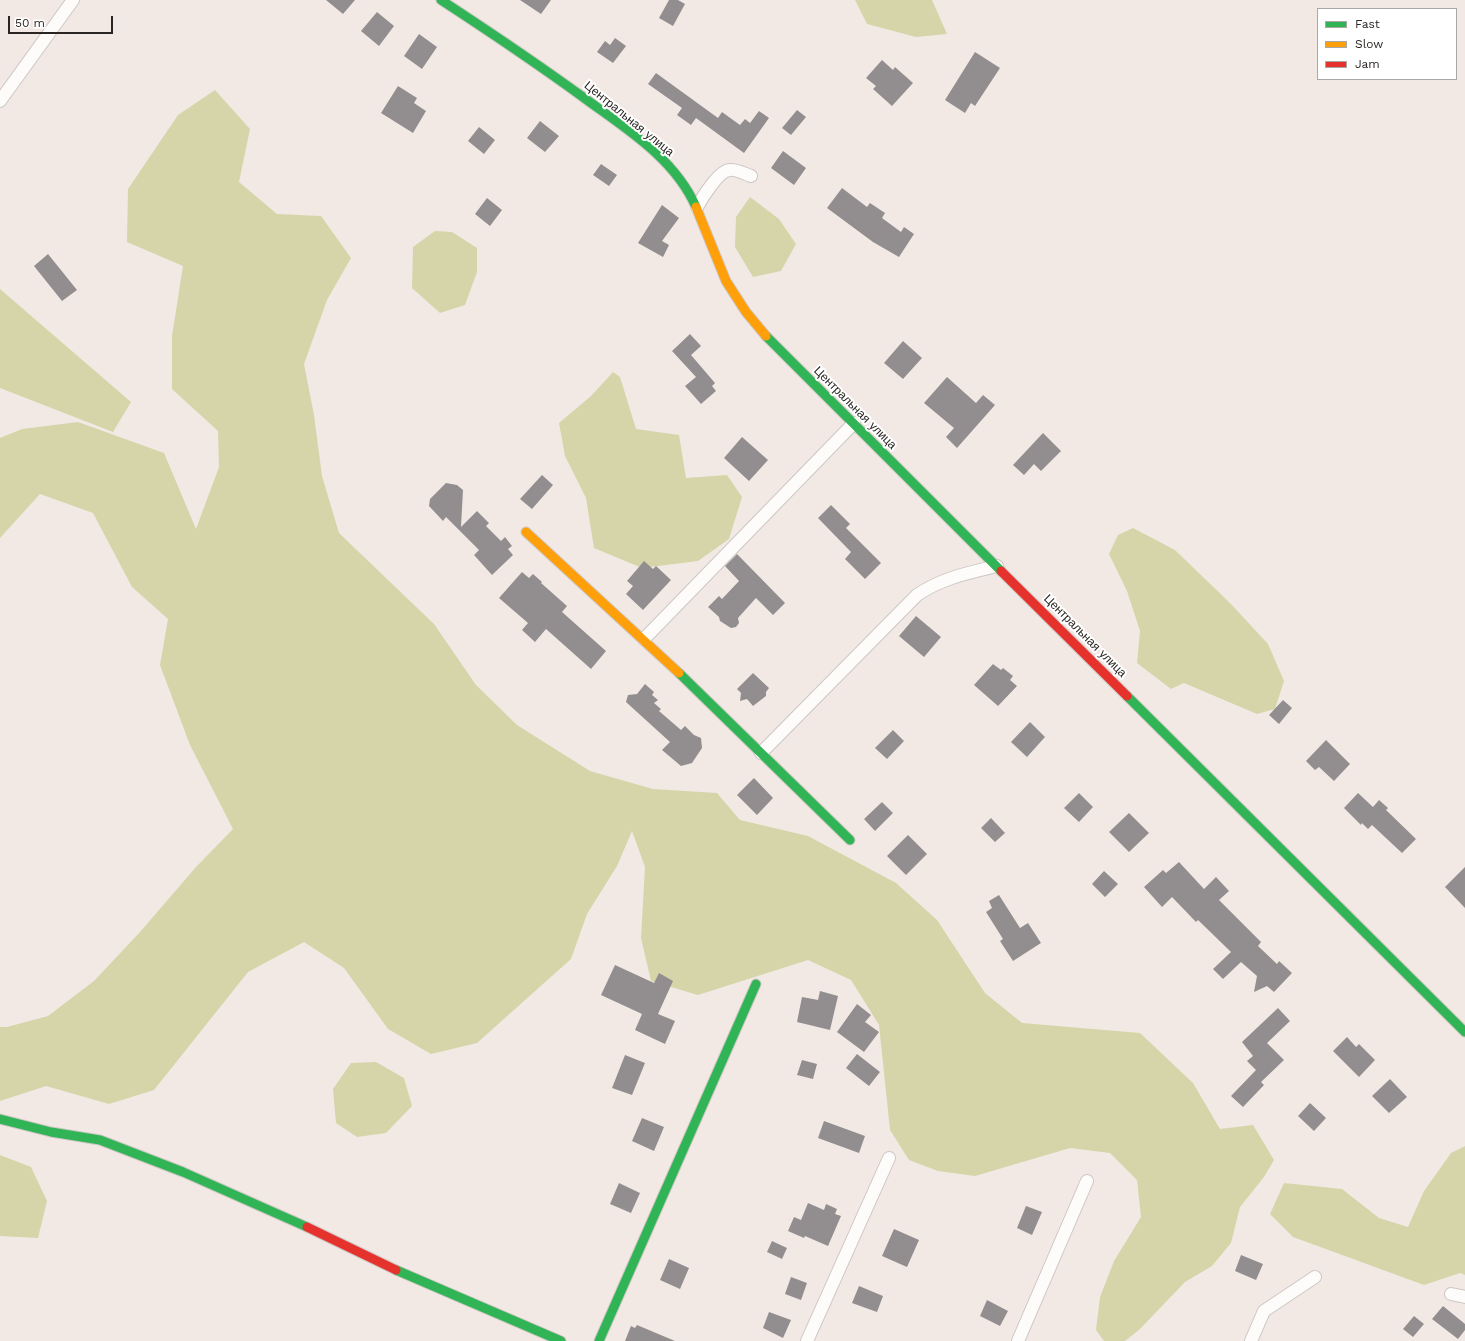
<!DOCTYPE html>
<html>
<head>
<meta charset="utf-8">
<style>
  body { margin:0 }
  #map { position:relative; width:1465px; height:1341px; overflow:hidden; background:#f2e9e5; font-family:"Work Sans",sans-serif }
  canvas { display:block }
  .legend { position:absolute; left:1317px; top:8px; width:140px; height:72px; box-sizing:border-box; background:#fff; border:1px solid #aaa8a7; margin:0; padding:5px 7px; list-style:none; font-size:12px; color:#2a2522 }
  .legend li { display:flex; align-items:center; gap:8px; height:20px }
  .legend b { width:20px; border:1px solid #aaa8a7 }
  .scale { position:absolute; left:8px; top:16px; width:105px; height:18px; box-sizing:border-box; border:2px solid #2a2522; border-top:0; padding-left:5px; font-size:12px; line-height:14px; white-space:nowrap; color:#2a2522; -webkit-text-stroke:3px #fff; paint-order:stroke }
</style>
</head>
<body>
<div id="map">
<canvas width="1465" height="1341"></canvas>
<ul class="legend">
<li><b style="height:5px;background:#30b455"></b>Fast</li>
<li><b style="height:5px;background:#ff9f0a"></b>Slow</li>
<li><b style="height:5px;background:#e5322d"></b>Jam</li>
</ul>
<div class="scale">50 m</div>
</div>
<script>
const context = document.querySelector('canvas').getContext('2d');
context.lineJoin = 'round';
function paint(path, color) { context.fillStyle = color; context.fill(path, 'evenodd'); }
function stroke(path, color, width, dash) { context.strokeStyle = color; context.lineWidth = width; context.lineCap = dash ? 'butt' : 'round'; context.setLineDash(dash || []); context.stroke(path); }
function label(font, color, halo, rows, align = 'center') {
  context.font = font + ' "Work Sans",sans-serif'; context.lineWidth = 4; context.setLineDash([]); context.textBaseline = 'middle'; context.strokeStyle = halo; context.fillStyle = color; for (const [text, x, y, turn = 0] of rows) {
    context.save(); context.translate(x, y); context.rotate((+turn || 0) * Math.PI / 180); context.textAlign = isNaN(turn) ? turn : align; if (halo) context.strokeText(text, 0, 0); context.fillText(text, 0, 0); context.restore();
  }
}
const green = new Path2D(`
  M 855,0 L 932,0 L 947,34 L 916,37 L 867,24 Z
  M 215,90 L 250,129 L 239,182 L 277,214 L 321,216 L 351,258 L 327,300 L 304,364 L 314,415 L 322,476 L 339,533 L 434,624 L 476,685 L 517,725 L 590,771 L 653,789 L 717,793 L 740,820 L 808,836 L 896,883 L 937,920 L 985,993 L 1022,1023 L 1140,1033 L 1193,1083 L 1220,1129 L 1253,1125 L 1274,1160 L 1264,1177 L 1240,1207 L 1231,1243 L 1212,1266 L 1185,1282 L 1140,1329 L 1125,1341 L 1104,1341 L 1096,1330 L 1100,1297 L 1114,1261 L 1141,1217 L 1137,1180 L 1110,1153 L 1070,1148 L 975,1176 L 938,1171 L 909,1160 L 890,1130 L 879,1025 L 851,980 L 808,960 L 698,995 L 651,981 L 641,938 L 645,867 L 632,831 L 617,866 L 587,914 L 571,959 L 477,1043 L 431,1054 L 388,1029 L 344,968 L 304,942 L 248,972 L 154,1090 L 109,1104 L 46,1086 L 0,1101 L 0,1027 L 7,1027 L 48,1016 L 94,981 L 140,932 L 196,867 L 233,829 L 190,745 L 160,665 L 168,619 L 132,587 L 93,513 L 40,494 L 0,538 L 0,438 L 22,429 L 78,422 L 164,453 L 196,529 L 219,467 L 218,431 L 172,389 L 172,336 L 183,266 L 127,242 L 128,189 L 178,115 Z
  M 750,197 L 779,219 L 796,244 L 781,271 L 753,277 L 735,247 L 736,217 Z
  M 435,231 L 452,232 L 477,248 L 477,272 L 465,305 L 440,313 L 412,288 L 413,247 Z
  M 0,289 L 131,402 L 113,432 L 0,388 Z
  M 613,372 L 620,377 L 636,429 L 679,435 L 686,478 L 727,475 L 742,497 L 729,539 L 698,561 L 642,568 L 594,548 L 586,498 L 565,456 L 559,423 L 591,396 Z
  M 1133,528 L 1175,550 L 1231,604 L 1268,644 L 1284,681 L 1275,709 L 1257,714 L 1184,683 L 1171,689 L 1137,663 L 1140,631 L 1127,591 L 1109,554 L 1118,535 Z
  M 376,1062 L 404,1078 L 412,1106 L 386,1133 L 357,1137 L 336,1123 L 333,1089 L 351,1063 Z
  M 1465,1146 L 1465,1275 L 1460,1273 L 1424,1285 L 1293,1237 L 1270,1214 L 1284,1183 L 1342,1189 L 1379,1218 L 1408,1227 L 1424,1191 L 1451,1153 Z
  M 0,1155 L 31,1167 L 47,1201 L 38,1238 L 0,1236 Z`);
const building = new Path2D(`
  M 326,0 L 355,0 L 343,14 Z
  M 520,0 L 551,0 L 541,14 Z
  M 669,0 L 678,0 L 685,4 L 673,26 L 659,18 Z
  M 377,12 L 394,26 L 379,46 L 361,31 Z
  M 419,34 L 437,47 L 422,69 L 404,56 Z
  M 615,38 L 626,46 L 613,63 L 597,52 L 605,41 L 610,45 Z
  M 975,52 L 1000,68 L 975,106 L 971,103 L 965,113 L 945,100 Z
  M 882,60 L 893,70 L 895,67 L 913,83 L 892,106 L 873,89 L 876,86 L 866,78 Z
  M 656,73 L 718,118 L 722,112 L 740,125 L 745,119 L 750,123 L 759,111 L 769,118 L 744,153 L 696,118 L 691,125 L 677,115 L 682,108 L 648,84 Z
  M 398,86 L 417,98 L 414,103 L 426,111 L 413,133 L 381,113 Z
  M 797,110 L 806,117 L 791,135 L 782,128 Z
  M 540,121 L 559,136 L 545,152 L 527,138 Z
  M 479,127 L 495,140 L 484,154 L 468,141 Z
  M 783,151 L 806,168 L 794,185 L 771,168 Z
  M 601,164 L 617,175 L 609,186 L 593,175 Z
  M 842,188 L 867,207 L 870,203 L 885,213 L 882,218 L 901,232 L 904,227 L 914,234 L 899,257 L 873,242 L 827,208 Z
  M 487,198 L 502,210 L 490,226 L 475,214 Z
  M 662,205 L 679,218 L 662,241 L 669,245 L 663,257 L 638,243 Z
  M 48,254 L 77,290 L 62,301 L 34,266 Z
  M 690,334 L 701,346 L 691,355 L 715,383 L 712,386 L 716,391 L 701,404 L 685,386 L 696,377 L 672,351 Z
  M 903,341 L 922,358 L 903,379 L 884,363 Z
  M 947,377 L 976,403 L 983,395 L 995,405 L 957,448 L 946,437 L 954,428 L 924,403 Z
  M 1043,433 L 1061,451 L 1041,471 L 1034,464 L 1024,475 L 1013,465 Z
  M 742,437 L 768,460 L 749,481 L 724,458 Z
  M 542,475 L 553,485 L 532,509 L 520,499 Z
  M 446,483 L 457,485 L 463,490 L 461,527 L 477,511 L 489,523 L 486,526 L 501,541 L 505,537 L 512,546 L 508,549 L 513,555 L 492,575 L 474,555 L 479,550 L 446,517 L 443,521 L 429,506 L 430,499 Z
  M 831,505 L 850,524 L 846,528 L 881,563 L 865,579 L 845,559 L 851,552 L 818,518 Z
  M 737,554 L 785,603 L 773,615 L 756,598 L 738,618 L 739,623 L 736,627 L 731,628 L 720,621 L 719,617 L 708,607 L 719,596 L 722,599 L 739,581 L 725,566 Z
  M 644,561 L 653,569 L 656,566 L 671,580 L 643,610 L 626,594 L 633,586 L 627,581 Z
  M 522,572 L 529,578 L 533,574 L 542,582 L 541,583 L 567,606 L 562,612 L 606,651 L 591,669 L 546,629 L 535,642 L 522,630 L 528,623 L 499,598 Z
  M 916,616 L 941,637 L 924,657 L 899,636 Z
  M 993,664 L 1001,670 L 1003,668 L 1013,676 L 1010,680 L 1017,686 L 998,706 L 974,685 Z
  M 753,673 L 769,688 L 766,692 L 766,696 L 753,706 L 747,699 L 740,701 L 741,693 L 737,689 Z
  M 645,684 L 654,692 L 652,695 L 658,700 L 654,703 L 661,709 L 659,711 L 681,730 L 685,726 L 694,735 L 701,738 L 702,748 L 692,763 L 681,766 L 662,750 L 670,742 L 626,702 L 628,695 L 637,694 Z
  M 1283,700 L 1292,708 L 1279,724 L 1269,715 Z
  M 1030,722 L 1045,737 L 1027,757 L 1011,742 Z
  M 893,730 L 904,741 L 887,759 L 875,748 Z
  M 1326,740 L 1350,764 L 1334,781 L 1319,767 L 1315,770 L 1306,761 Z
  M 754,778 L 773,798 L 757,815 L 737,795 Z
  M 1079,793 L 1093,807 L 1079,822 L 1064,808 Z
  M 1358,793 L 1373,807 L 1379,800 L 1388,808 L 1386,810 L 1416,839 L 1402,853 L 1372,825 L 1368,829 L 1362,823 L 1361,825 L 1344,808 Z
  M 882,802 L 893,813 L 875,831 L 864,819 Z
  M 1129,813 L 1149,833 L 1129,852 L 1109,832 Z
  M 991,818 L 1005,833 L 995,842 L 981,828 Z
  M 908,835 L 927,854 L 906,875 L 887,856 Z
  M 1179,862 L 1204,889 L 1216,877 L 1229,891 L 1219,900 L 1261,942 L 1258,946 L 1277,964 L 1279,961 L 1292,973 L 1274,992 L 1267,986 L 1254,992 L 1257,976 L 1241,962 L 1223,979 L 1213,969 L 1231,952 L 1198,920 L 1196,922 L 1172,897 L 1162,907 L 1144,887 L 1163,870 L 1166,873 Z
  M 1465,867 L 1465,908 L 1445,887 Z
  M 1104,871 L 1118,884 L 1105,897 L 1092,884 Z
  M 999,895 L 1020,928 L 1028,923 L 1041,943 L 1013,961 L 1000,941 L 1003,939 L 986,912 L 992,908 L 989,901 Z
  M 615,965 L 654,983 L 659,973 L 673,981 L 658,1014 L 675,1021 L 665,1044 L 635,1030 L 642,1014 L 601,995 Z
  M 820,991 L 838,996 L 830,1030 L 797,1022 L 802,997 L 818,1000 Z
  M 857,1004 L 871,1015 L 865,1022 L 879,1032 L 864,1052 L 837,1032 Z
  M 1278,1008 L 1290,1021 L 1267,1043 L 1284,1060 L 1261,1082 L 1264,1085 L 1243,1107 L 1231,1096 L 1256,1070 L 1247,1061 L 1253,1056 L 1242,1042 Z
  M 1347,1037 L 1356,1047 L 1359,1044 L 1375,1060 L 1359,1077 L 1333,1051 Z
  M 857,1054 L 880,1072 L 869,1086 L 846,1068 Z
  M 625,1055 L 645,1063 L 632,1095 L 612,1088 Z
  M 802,1060 L 817,1064 L 813,1079 L 797,1075 Z
  M 1390,1079 L 1407,1097 L 1389,1113 L 1372,1096 Z
  M 1310,1103 L 1326,1118 L 1314,1131 L 1298,1116 Z
  M 642,1118 L 664,1127 L 654,1151 L 632,1141 Z
  M 824,1121 L 865,1136 L 859,1153 L 818,1138 Z
  M 619,1183 L 640,1193 L 631,1213 L 610,1204 Z
  M 808,1203 L 824,1210 L 826,1204 L 837,1209 L 835,1214 L 841,1216 L 828,1246 L 805,1236 L 804,1238 L 788,1231 L 794,1217 L 801,1220 Z
  M 1026,1206 L 1042,1212 L 1032,1235 L 1017,1228 Z
  M 894,1229 L 919,1240 L 907,1267 L 882,1256 Z
  M 772,1241 L 787,1248 L 782,1259 L 767,1252 Z
  M 1241,1255 L 1263,1264 L 1256,1280 L 1235,1271 Z
  M 669,1259 L 689,1268 L 680,1289 L 660,1280 Z
  M 791,1277 L 807,1283 L 801,1300 L 785,1294 Z
  M 859,1286 L 883,1296 L 877,1312 L 852,1303 Z
  M 987,1300 L 1008,1311 L 1000,1326 L 980,1316 Z
  M 1443,1306 L 1465,1324 L 1465,1330 L 1458,1339 L 1432,1319 Z
  M 769,1312 L 791,1320 L 783,1338 L 763,1328 Z
  M 1414,1316 L 1424,1324 L 1413,1337 L 1403,1329 Z
  M 637,1325 L 675,1341 L 625,1341 L 631,1326 L 635,1328 Z`);
const street = new Path2D(`
  M 0,101 L 73,0
  M 697,207 C 702,198 719,170 730,170 C 736,169 745,174 751,176
  M 644,639 L 854,423
  M 761,753 L 917,595 C 942,578 968,573 997,566
  M 1451,1294 L 1465,1297
  M 807,1341 L 889,1158
  M 1018,1341 L 1087,1181
  M 1251,1341 L 1264,1311 L 1315,1277`);
const fast = new Path2D(`
  M 441,0 C 490,32 539,65 587,100 C 628,130 675,159 696,207
  M 766,336 L 1001,571
  M 679,673 L 850,840
  M 1127,696 L 1465,1032
  M 0,1119 L 51,1132 L 100,1140 L 183,1172 L 307,1227
  M 396,1270 L 561,1341
  M 599,1341 L 756,984`);
const slow = new Path2D(`
  M 696,207 L 726,281 L 746,312 L 766,336
  M 526,532 L 679,673`);
const jam = new Path2D(`
  M 1001,571 L 1127,696
  M 307,1227 L 396,1270`);
const streetNames = [
  ["Центральная улица",629,119,39],
  ["Центральная улица",855,408,45],
  ["Центральная улица",1085,636,45]
];
paint(green, '#d5d5a9');
paint(building, '#928e8f');
stroke(street, '#cdc7c3', 14);
stroke(fast, '#cdc7c3', 11);
stroke(slow, '#cdc7c3', 11);
stroke(jam, '#cdc7c3', 11);
stroke(street, '#fdfcfb', 12);
stroke(fast, '#30b455', 9);
stroke(slow, '#ff9f0a', 9);
stroke(jam, '#e5322d', 9);
label('12px', '#2a2522', '#fff', streetNames);
</script>
</body>
</html>
